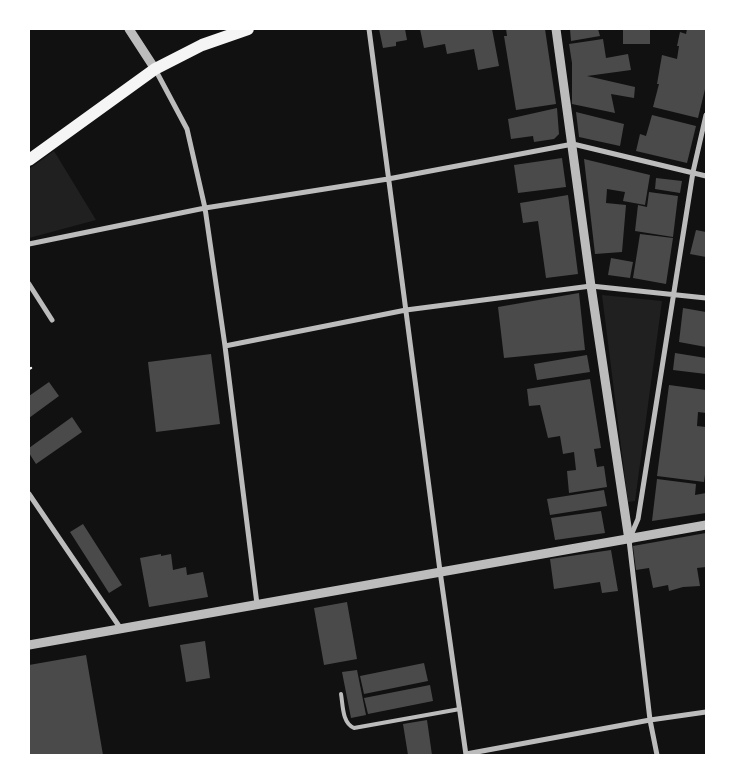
<!DOCTYPE html>
<html>
<head>
<meta charset="utf-8">
<style>
  body { margin:0 }
  #map { position:relative; width:735px; height:784px; overflow:hidden; background:#111; font-family:"Titillium Web",sans-serif }
  canvas { display:block }
  .frame { position:absolute; inset:0; border:30px solid #fff; pointer-events:none }
</style>
</head>
<body>
<div id="map">
<canvas width="735" height="784"></canvas>
<div class="frame"></div>
</div>
<script>
const context = document.querySelector('canvas').getContext('2d');
context.lineJoin = 'round';
function paint(path, color) { context.fillStyle = color; context.fill(path, 'evenodd'); }
function stroke(path, color, width, dash) { context.strokeStyle = color; context.lineWidth = width; context.lineCap = dash ? 'butt' : 'round'; context.setLineDash(dash || []); context.stroke(path); }
const green = new Path2D(`
  M 54,151 L 96,220 L 29,238 L 29,169 Z
  M 602,295 L 662,301 L 635,501 L 628,502 Z`);
const building = new Path2D(`
  M 379,29 L 405,29 L 407,40 L 396,42 L 396,46 L 383,48 Z
  M 420,29 L 492,29 L 499,66 L 478,70 L 474,49 L 447,54 L 445,44 L 424,48 Z
  M 506,29 L 545,29 L 556,104 L 516,110 L 504,36 L 507,36 Z
  M 570,29 L 598,29 L 600,36 L 571,41 Z
  M 623,29 L 650,29 L 650,44 L 623,44 Z
  M 687,29 L 706,29 L 706,85 L 698,118 L 653,107 L 659,84 L 657,84 L 662,55 L 677,59 L 679,46 L 677,46 L 680,32 L 686,34 Z
  M 603,39 L 606,58 L 628,54 L 631,70 L 587,76 L 635,87 L 634,98 L 611,94 L 615,113 L 572,104 L 572,63 L 569,44 Z
  M 557,108 L 559,134 L 554,139 L 534,142 L 533,136 L 511,139 L 508,119 Z
  M 576,112 L 624,124 L 620,146 L 579,137 Z
  M 652,115 L 696,126 L 687,163 L 636,151 L 640,134 L 646,136 Z
  M 562,158 L 566,187 L 518,193 L 514,165 Z
  M 584,159 L 650,175 L 645,205 L 623,201 L 625,192 L 607,189 L 606,203 L 626,205 L 622,252 L 595,254 Z
  M 656,178 L 682,181 L 680,193 L 655,189 Z
  M 649,192 L 678,196 L 673,237 L 635,231 L 638,205 L 647,207 Z
  M 568,195 L 578,274 L 546,278 L 538,221 L 523,223 L 520,203 Z
  M 696,230 L 706,232 L 706,257 L 690,254 Z
  M 640,234 L 673,238 L 666,284 L 633,278 Z
  M 611,258 L 633,262 L 630,278 L 608,275 Z
  M 579,293 L 585,350 L 504,358 L 498,307 Z
  M 683,308 L 706,312 L 706,347 L 679,342 Z
  M 675,353 L 706,358 L 706,374 L 673,370 Z
  M 211,354 L 220,424 L 156,432 L 148,362 Z
  M 587,355 L 590,372 L 537,380 L 534,364 Z
  M 590,379 L 601,448 L 594,449 L 597,467 L 604,466 L 607,487 L 569,493 L 567,471 L 576,470 L 574,452 L 563,454 L 560,436 L 548,438 L 540,405 L 529,406 L 527,389 Z
  M 49,382 L 59,396 L 29,418 L 29,396 Z
  M 669,385 L 706,390 L 706,413 L 698,412 L 697,426 L 706,427 L 706,467 L 704,482 L 657,476 Z
  M 72,417 L 82,432 L 36,464 L 29,453 L 29,448 Z
  M 657,479 L 696,484 L 695,495 L 706,493 L 706,513 L 652,521 Z
  M 604,490 L 607,506 L 550,515 L 547,499 Z
  M 601,511 L 605,533 L 555,540 L 551,518 Z
  M 83,524 L 122,585 L 109,593 L 70,532 Z
  M 706,533 L 706,567 L 697,568 L 700,586 L 683,587 L 669,591 L 668,585 L 653,588 L 649,568 L 636,570 L 633,546 Z
  M 611,550 L 618,591 L 602,593 L 600,582 L 554,589 L 550,559 Z
  M 161,554 L 161,556 L 171,554 L 173,570 L 186,567 L 187,575 L 203,572 L 208,597 L 149,607 L 140,558 Z
  M 347,602 L 357,659 L 324,665 L 314,608 Z
  M 205,641 L 210,678 L 186,682 L 180,645 Z
  M 86,655 L 103,755 L 29,755 L 29,665 Z
  M 424,663 L 428,681 L 364,694 L 360,676 Z
  M 357,670 L 366,715 L 351,718 L 342,672 Z
  M 430,685 L 433,701 L 368,714 L 364,698 Z
  M 427,720 L 432,755 L 408,755 L 403,724 Z`);
const path = new Path2D(`
  M 29,369 L 31,368`);
const service = new Path2D(`
  M 341,694 C 343,705 342,723 354,728 L 460,709`);
const minor = new Path2D(`
  M 369,29 L 440,571 L 466,755
  M 155,69 L 187,129 L 205,208 L 225,346 L 257,604
  M 29,244 L 205,208 L 388,179 L 573,144 L 706,176
  M 29,284 L 52,320
  M 225,346 L 406,310 L 591,286 L 706,298
  M 29,494 L 121,629
  M 466,754 L 650,720 L 706,712
  M 657,755 L 650,720 L 629,540 L 638,519 L 693,172 L 706,115`);
const tertiary = new Path2D(`
  M 129,29 L 155,69
  M 556,29 L 591,286 L 629,540
  M 29,645 L 706,525`);
const primary = new Path2D(`
  M 29,160 L 155,69 L 202,45 L 248,29`);
paint(green, '#202020');
paint(building, '#4a4a4a');
stroke(path, '#f5f5f5', 2.5);
stroke(service, '#bcbcbc', 4);
stroke(minor, '#bcbcbc', 5);
stroke(tertiary, '#bcbcbc', 9);
stroke(primary, '#f5f5f5', 12);
</script>
</body>
</html>
